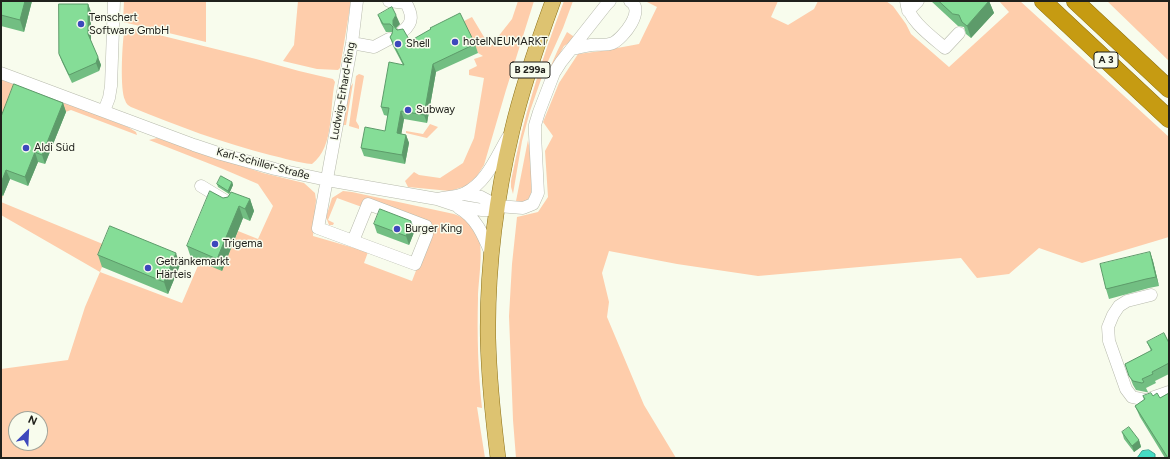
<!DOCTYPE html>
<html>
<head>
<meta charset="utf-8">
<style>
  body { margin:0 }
  #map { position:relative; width:1170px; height:459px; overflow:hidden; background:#f8fced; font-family:Figtree,sans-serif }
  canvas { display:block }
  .frame { position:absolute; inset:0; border:2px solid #20211c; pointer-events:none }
  .north { position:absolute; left:8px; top:411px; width:40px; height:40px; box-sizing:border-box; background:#f8fced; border:1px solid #a2a499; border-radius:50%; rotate:24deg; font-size:11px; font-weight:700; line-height:16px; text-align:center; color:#20211c }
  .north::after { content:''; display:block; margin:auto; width:14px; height:18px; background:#3d48bc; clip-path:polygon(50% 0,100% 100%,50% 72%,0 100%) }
</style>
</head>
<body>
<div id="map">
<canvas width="1170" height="459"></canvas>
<div class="frame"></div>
<div class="north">N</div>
</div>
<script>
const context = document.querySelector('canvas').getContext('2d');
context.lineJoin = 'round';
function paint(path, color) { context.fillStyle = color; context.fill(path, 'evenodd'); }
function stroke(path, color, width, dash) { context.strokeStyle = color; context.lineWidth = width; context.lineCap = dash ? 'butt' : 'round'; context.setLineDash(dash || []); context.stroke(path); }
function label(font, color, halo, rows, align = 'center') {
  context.font = font + ' Figtree,sans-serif'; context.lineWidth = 3; context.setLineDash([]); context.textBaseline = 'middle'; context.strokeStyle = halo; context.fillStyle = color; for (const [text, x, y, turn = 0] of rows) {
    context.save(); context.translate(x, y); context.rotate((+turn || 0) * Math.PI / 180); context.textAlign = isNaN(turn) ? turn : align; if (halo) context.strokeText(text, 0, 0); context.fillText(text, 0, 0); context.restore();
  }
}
const green = new Path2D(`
  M 124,1 L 206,1 L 206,42 L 123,22 Z
  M 298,1 L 351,1 L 340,68 L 338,70 L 317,69 L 283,61 L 294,45 Z
  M 518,1 L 534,1 L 506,90 L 484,165 L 477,176 L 466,186 L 450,191 L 408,187 L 405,181 L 414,172 L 419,175 L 440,178 L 463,163 L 474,138 L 484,78 L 469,75 L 469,70 L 477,66 L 474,59 L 483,56 L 478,53 L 464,21 L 472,17 L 490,47 L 512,19 Z
  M 564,1 L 573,1 L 563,28 L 545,68 L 530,111 L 522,141 L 513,194 L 511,187 L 511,181 C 523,119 541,60 564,1 Z
  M 645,1 L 778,1 L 771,17 L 788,25 L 814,9 L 818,1 L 886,1 L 893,6 L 906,24 L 911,34 L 949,67 L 1009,12 L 999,1 L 1020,1 L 1169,137 L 1169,237 L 1082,263 L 1039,248 L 1009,274 L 977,278 L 961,258 L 758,276 L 677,264 L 609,251 L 602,273 L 609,302 L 607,317 L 644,405 L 676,458 L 516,458 L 513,420 L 509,316 L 512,264 L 517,217 L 538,212 L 548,197 L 545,151 L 553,136 L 543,122 L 559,83 L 578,54 L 601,51 L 639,44 L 657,7 Z
  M 1107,1 L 1169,1 L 1169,61 Z
  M 129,29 L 134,29 L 151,33 L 256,59 L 299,71 L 333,79 L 335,82 C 329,107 335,147 312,164 C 298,163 284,158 270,155 C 223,143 177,126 131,107 C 129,106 126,104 125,100 C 120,90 122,46 124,33 Z
  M 567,32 L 576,38 L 564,46 L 553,66 L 534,111 C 544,84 553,57 567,32 Z
  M 359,74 L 362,75 L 364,76 L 356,121 L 359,126 L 359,129 L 349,126 L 356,76 Z
  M 1,78 L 128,127 L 136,132 L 137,135 L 71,110 L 1,135 Z
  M 353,83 L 346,125 L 343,125 L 349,89 Z
  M 430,124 L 438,127 L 427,138 L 406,133 L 406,131 L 423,134 Z
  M 157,138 L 263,173 L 304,183 L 315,193 L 316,200 L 313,236 L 368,252 L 364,263 L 412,281 L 431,232 L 337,198 L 328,220 L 334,223 L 333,225 L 329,225 L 326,217 L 332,198 L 343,191 L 352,192 L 454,214 C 464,217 474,226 478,236 C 484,249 478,283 478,298 C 477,335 478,371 482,408 L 477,407 L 485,458 L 1,458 L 1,369 L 68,360 L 85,307 L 100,272 L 1,215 L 1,195 L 3,196 L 1,202 L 110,247 L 100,272 L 182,303 L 200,261 L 222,270 L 238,231 L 258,239 L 273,206 L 258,184 L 223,169 L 149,140 ZM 16,419 L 40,419 L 40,443 L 16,443 Z
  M 528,140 C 530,152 542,212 516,201 Z`);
const water = new Path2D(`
  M 1149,450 L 1155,454 L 1155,458 L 1137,458 L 1142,451 Z`);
const minor = new Path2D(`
  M 389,1 L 406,3 C 412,14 414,22 403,31
  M 906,1 C 907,19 932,37 945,48 L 959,33
  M 908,11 L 918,1
  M 352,43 L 374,47 L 389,39
  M 572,49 C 579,47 585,46 591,45 C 598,44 606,46 613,43 C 623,38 646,10 630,1
  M 1,73 L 194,145 L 221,154 L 275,169 L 327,180 L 437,199 L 458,206 L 482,210 L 489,210 L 498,206 L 523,208 L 533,204 L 538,193 L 535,134 L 535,125 L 539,112 L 554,73 L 561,62 L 606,5 L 610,1
  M 104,111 L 109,98 L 111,86 L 114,1
  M 201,186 L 224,200
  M 464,194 L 481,197 L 498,206
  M 438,199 C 445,197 459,197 465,193 C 487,182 496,157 508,137
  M 459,208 C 477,218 484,237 492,256
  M 353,241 L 368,204 L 426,226 L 427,234 L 415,264 L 318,228 L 352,43 L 357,1
  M 1151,295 L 1127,301 L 1119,306 L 1113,315 L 1108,327 L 1109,341 L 1126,389 L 1132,397 L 1146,400 L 1169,392`);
const major = new Path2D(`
  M 498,458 C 493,418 489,378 488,338 C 487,268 496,198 512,131 C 522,88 538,42 553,1`);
const highway = new Path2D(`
  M 1043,1 L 1169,119
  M 1075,1 L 1169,89`);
const wall = new Path2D(`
  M 1,1 L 32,1 L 24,32 L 1,26 Z
  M 931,1 L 989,1 L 994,13 L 971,38 L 966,34 L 964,27 L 958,26 Z
  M 88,4 L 91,12 L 91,41 L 101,65 L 99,71 L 72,83 L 62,62 L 59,54 Z
  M 378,15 L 400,24 L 396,28 L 410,41 L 431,30 L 430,28 L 475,44 L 478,53 L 436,72 L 427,123 L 404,119 L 401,134 L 406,135 L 409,143 L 405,164 L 364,156 L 361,148 L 385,131 L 388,116 L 384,115 L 381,107 L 403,65 L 393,46 L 390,37 L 392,34 L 392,32 L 386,32 L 381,23 Z
  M 63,103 L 66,112 L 45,164 L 38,162 L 28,186 L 10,179 L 3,196 L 1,195 L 1,117 Z
  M 232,182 L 233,185 L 229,194 L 218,187 L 217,184 Z
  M 228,197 L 250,199 L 254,211 L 250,221 L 243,218 L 222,271 L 191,258 L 187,246 L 223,198 Z
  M 374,224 L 415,230 L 409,245 L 377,233 Z
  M 1150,252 L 1153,261 L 1159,286 L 1149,288 L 1109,299 L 1106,289 Z
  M 98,255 L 180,265 L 168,294 L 102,267 Z
  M 1147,342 L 1169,343 L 1169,374 L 1155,381 L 1156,383 L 1146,388 L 1148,392 L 1146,392 L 1136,390 L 1133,385 L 1125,364 L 1151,351 Z
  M 1169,393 L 1169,458 L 1165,458 L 1140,417 L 1135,406 L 1144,400 L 1143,396 L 1153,396 L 1160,398 Z
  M 1122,432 L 1139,440 L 1141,447 L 1134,452 L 1124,439 Z`);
const shadedWall = new Path2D(`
  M 25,1 L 32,1 L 24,32 L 20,20 Z
  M 989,1 L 994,13 L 971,38 L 967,26 Z
  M 88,4 L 91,12 L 91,42 L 88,34 Z
  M 396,15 L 400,24 L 396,28 L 393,25 L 393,20 Z
  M 98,57 L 101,65 L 99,71 L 96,63 Z
  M 433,64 L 436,72 L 427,123 L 424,115 Z
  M 63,103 L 66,112 L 45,164 L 42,155 Z
  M 401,111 L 404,119 L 400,142 L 397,133 Z
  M 406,135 L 409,143 L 405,164 L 402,155 Z
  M 35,152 L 38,162 L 28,186 L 25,177 Z
  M 6,170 L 10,179 L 3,196 L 1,191 L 1,183 Z
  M 232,182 L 233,185 L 229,194 L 228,191 Z
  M 250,199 L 254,211 L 250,221 L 245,209 Z
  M 239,206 L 243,218 L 222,271 L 217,259 Z
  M 411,221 L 415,230 L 409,245 L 406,236 Z
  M 1150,252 L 1153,261 L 1159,286 L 1156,277 Z
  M 176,253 L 180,265 L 168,294 L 164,282 Z
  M 1139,440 L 1141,447 L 1134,452 L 1132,446 Z`);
const building = new Path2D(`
  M 1,1 L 25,1 L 20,20 L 1,15 Z
  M 939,1 L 989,1 L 967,26 L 962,22 L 959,15 L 953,14 Z
  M 59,4 L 88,4 L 88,34 L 98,57 L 96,63 L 69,75 L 59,54 Z
  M 392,7 L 396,15 L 393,20 L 393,25 L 397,30 L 403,29 L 410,41 L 431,29 L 430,28 L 460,13 L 475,44 L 433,64 L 424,115 L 401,111 L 397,133 L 406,135 L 402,155 L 361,148 L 365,127 L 385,131 L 389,108 L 381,107 L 389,62 L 404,65 L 390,37 L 392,34 L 393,27 L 390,24 L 383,24 L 378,15 Z
  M 14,84 L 63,103 L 42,155 L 35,152 L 25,177 L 6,170 L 1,183 L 1,117 Z
  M 221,176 L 232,182 L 228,191 L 217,184 Z
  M 210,191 L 223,198 L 228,197 L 231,192 L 250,199 L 245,209 L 239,206 L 217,259 L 187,246 Z
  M 380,209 L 411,221 L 406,236 L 374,224 Z
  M 110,226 L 176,253 L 164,282 L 98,255 Z
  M 1150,252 L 1156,277 L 1146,279 L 1106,289 L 1100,264 Z
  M 1164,333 L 1169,343 L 1169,363 L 1152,372 L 1153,374 L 1142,379 L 1144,382 L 1142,383 L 1133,381 L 1129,376 L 1125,364 L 1152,350 L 1147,342 Z
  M 1151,393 L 1153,396 L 1157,393 L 1160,398 L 1169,393 L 1169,457 L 1168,458 L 1135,406 L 1145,399 L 1143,396 Z
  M 1129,427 L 1139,440 L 1132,446 L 1122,432 Z`);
const markers = [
  [81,24,4,"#3d48bc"],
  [455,42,4,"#3d48bc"],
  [398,44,4,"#3d48bc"],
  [408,110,4,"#3d48bc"],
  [26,148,4,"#3d48bc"],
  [397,229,4,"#3d48bc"],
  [215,244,4,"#3d48bc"],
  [148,268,4,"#3d48bc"]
];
const shields = [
  [1106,60,24],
  [530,70,40]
];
const shieldNames = [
  ["A 3",1106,60],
  ["B 299a",530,70]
];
const poiNames = [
  ["Tenschert",89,18],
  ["Software GmbH",89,31],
  ["hotelNEUMARKT",463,42],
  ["Shell",406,44],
  ["Subway",416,110],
  ["Aldi Süd",34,148],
  ["Burger King",405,229],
  ["Trigema",223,244],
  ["Getränkemarkt",156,262],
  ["Härteis",156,275]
];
const streetNames = [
  ["Ludwig-Erhard-Ring",343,91,-80],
  ["Karl-Schiller-Straße",263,164,15]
];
paint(green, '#fecdab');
paint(water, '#45dcc4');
stroke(water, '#3aa492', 1);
stroke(minor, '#b7baac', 13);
stroke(major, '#8c7016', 16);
stroke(highway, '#8c7016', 18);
stroke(minor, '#fff', 12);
stroke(major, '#ddc371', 15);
stroke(highway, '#c69b12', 17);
paint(wall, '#72be82');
paint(shadedWall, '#5d9b6a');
paint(building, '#85dd97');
stroke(building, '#5d9b6a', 1);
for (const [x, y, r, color] of markers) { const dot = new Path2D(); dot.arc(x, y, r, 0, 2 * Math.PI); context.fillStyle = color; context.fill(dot); stroke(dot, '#f8fced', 1.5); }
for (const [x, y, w] of shields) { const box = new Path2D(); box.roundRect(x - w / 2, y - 8, w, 16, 3); context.fillStyle = '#f8fced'; context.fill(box); stroke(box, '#20211c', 1); }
label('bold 10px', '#20211c', null, shieldNames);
label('11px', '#20211c', '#f8fced', poiNames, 'left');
label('11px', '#20211c', '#f8fced', streetNames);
</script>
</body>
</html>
